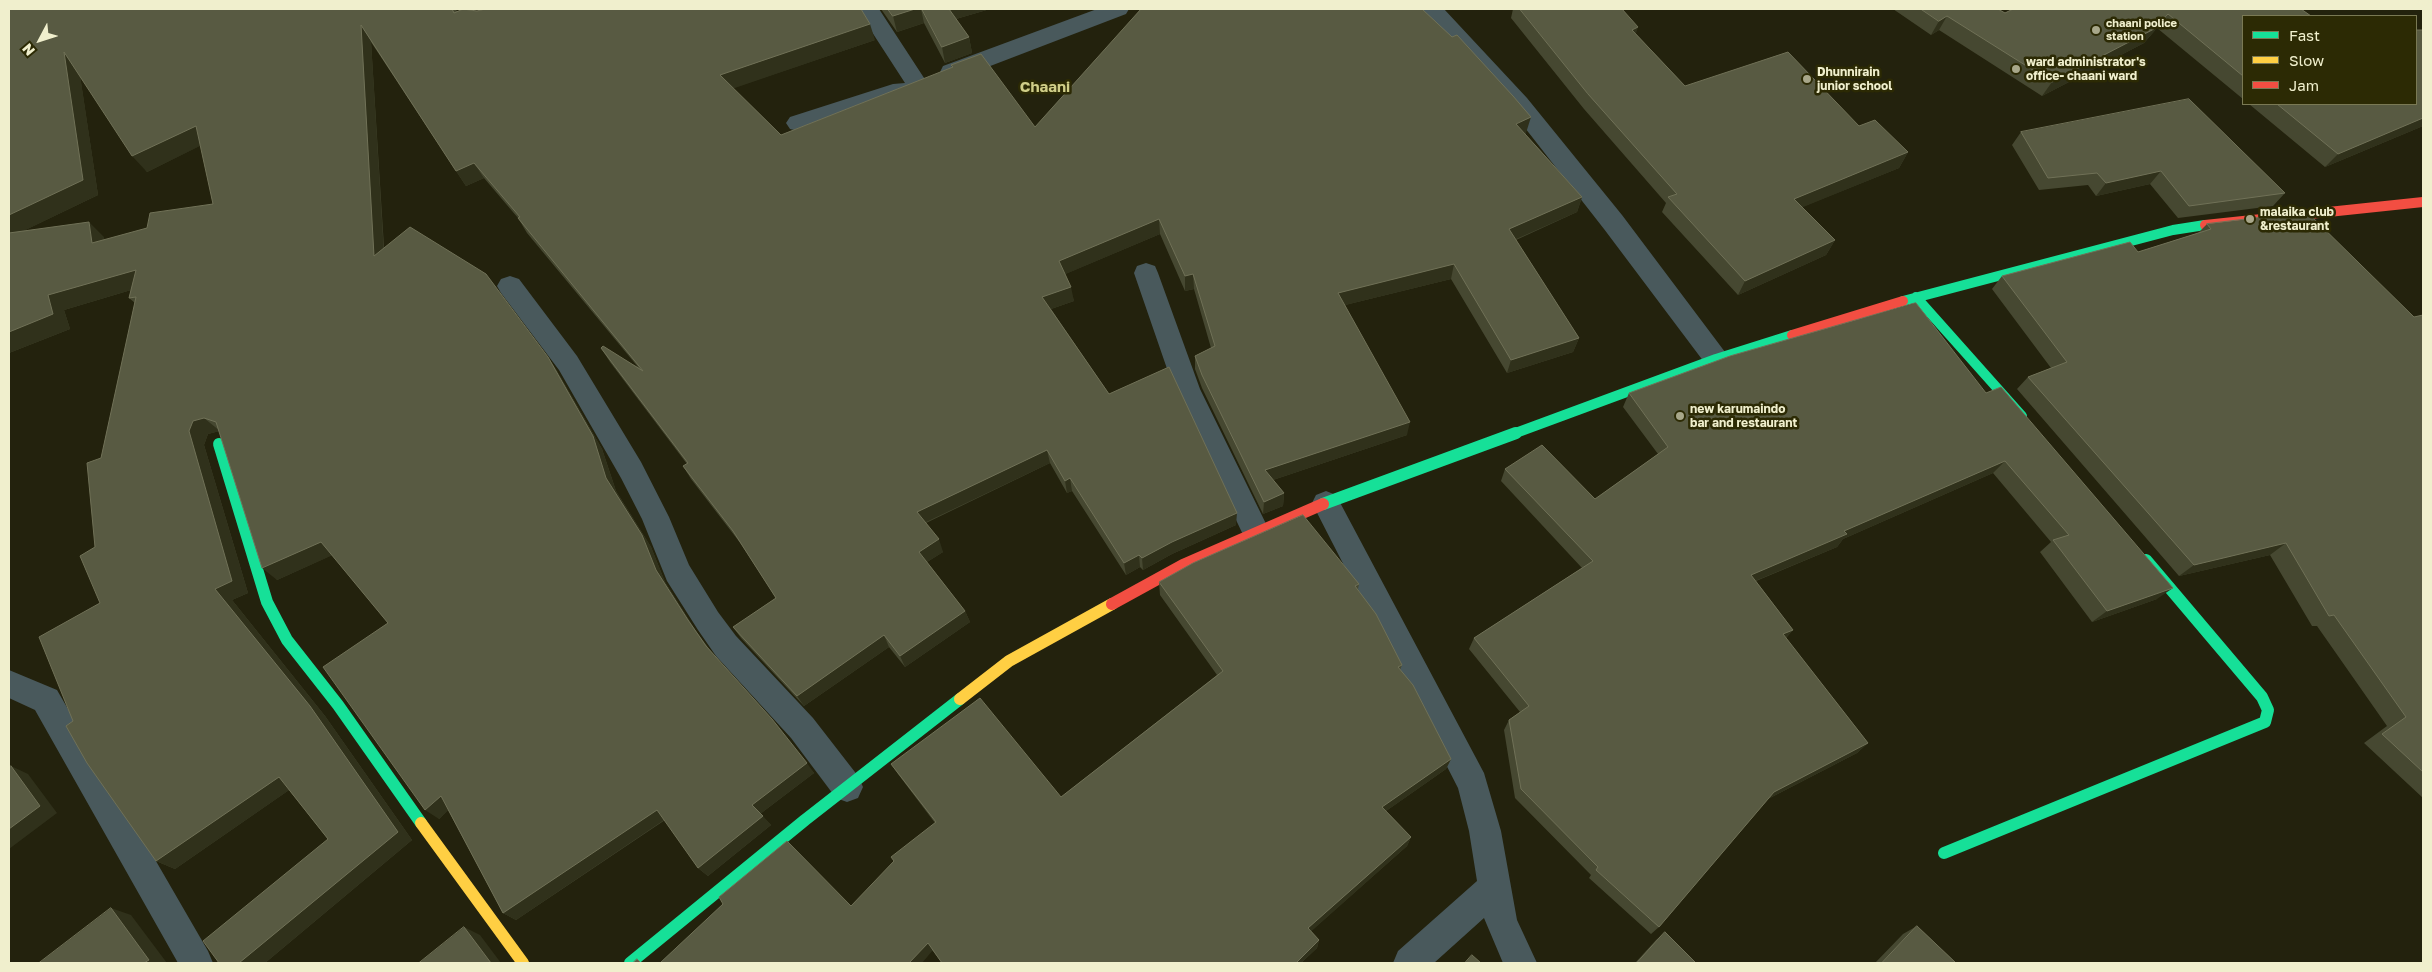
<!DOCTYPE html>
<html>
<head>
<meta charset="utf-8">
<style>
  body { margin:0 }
  #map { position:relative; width:2432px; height:972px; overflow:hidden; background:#23220d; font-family:"Golos Text",sans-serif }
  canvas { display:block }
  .frame { position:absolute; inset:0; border:10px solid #f0efcd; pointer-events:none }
  .legend { position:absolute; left:2242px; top:15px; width:175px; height:90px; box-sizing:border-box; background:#2c2a04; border:1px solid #7a7954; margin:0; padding:6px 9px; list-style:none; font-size:15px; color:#f0efcd }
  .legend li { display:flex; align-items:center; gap:10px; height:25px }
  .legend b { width:25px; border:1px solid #7a7954 }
  .north { position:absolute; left:15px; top:15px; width:50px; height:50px; -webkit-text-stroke:4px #2c2a04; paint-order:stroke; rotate:230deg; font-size:14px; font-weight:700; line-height:20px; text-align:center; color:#f0efcd }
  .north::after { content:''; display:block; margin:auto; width:18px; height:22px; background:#f0efcd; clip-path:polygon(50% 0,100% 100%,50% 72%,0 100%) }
</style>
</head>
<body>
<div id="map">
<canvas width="2432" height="972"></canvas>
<div class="frame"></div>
<ul class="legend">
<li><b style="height:6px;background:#16e098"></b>Fast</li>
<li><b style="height:6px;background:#ffcf43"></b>Slow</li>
<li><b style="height:6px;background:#f24e42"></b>Jam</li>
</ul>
<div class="north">N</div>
</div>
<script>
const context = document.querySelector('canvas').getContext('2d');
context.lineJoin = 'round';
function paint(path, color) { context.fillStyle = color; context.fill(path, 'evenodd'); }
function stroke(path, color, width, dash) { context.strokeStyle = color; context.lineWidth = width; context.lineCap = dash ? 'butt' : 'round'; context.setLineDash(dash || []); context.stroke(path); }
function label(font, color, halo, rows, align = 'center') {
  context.font = font + ' "Golos Text",sans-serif'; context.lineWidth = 5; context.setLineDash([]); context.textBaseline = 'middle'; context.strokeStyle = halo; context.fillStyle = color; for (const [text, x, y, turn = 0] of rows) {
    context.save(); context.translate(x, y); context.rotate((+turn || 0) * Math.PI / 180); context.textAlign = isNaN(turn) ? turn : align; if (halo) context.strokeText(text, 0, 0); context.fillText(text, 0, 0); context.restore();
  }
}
const street = new Path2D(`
  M 857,9 L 879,9 L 928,84 L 925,90 L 917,92 L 912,91 L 909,96 L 798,131 L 790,129 L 786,123 L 790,117 L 893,84 L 905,83 Z
  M 1097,9 L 1129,9 L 1126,14 L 959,78 L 951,80 L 943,78 L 940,72 L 943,66 Z
  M 1421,9 L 1444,9 L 1527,98 L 1622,215 L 1725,352 L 1729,359 L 1725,366 L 1716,370 L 1707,366 L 1604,229 L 1511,110 Z
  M 1146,263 L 1155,266 L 1158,273 L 1200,389 L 1270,532 L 1266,541 L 1256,544 L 1246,541 L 1174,389 L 1134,273 L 1137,266 Z
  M 510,276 L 519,279 L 577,356 L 641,462 L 669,517 L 689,565 L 718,612 L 736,636 L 813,718 L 858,776 L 863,787 L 858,798 L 847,802 L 836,798 L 791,738 L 716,656 L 698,630 L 667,581 L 642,519 L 621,478 L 559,370 L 501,293 L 497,286 L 501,279 Z
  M 1326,491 L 1336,495 L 1484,773 L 1501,831 L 1517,920 L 1537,963 L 1503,963 L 1484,918 L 1434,963 L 1393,963 L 1398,951 L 1477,881 L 1469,831 L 1458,788 L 1312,503 L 1316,495 Z
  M 9,670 L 57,690 L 208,951 L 213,963 L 178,963 L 35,710 L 9,698 Z`);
const fastFar1 = new Path2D(`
  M 1916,297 L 2022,416
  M 1903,301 L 2173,230 L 2205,225
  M 1513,434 L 1716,359 L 1792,335`);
const fast = new Path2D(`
  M 219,444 L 267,602 L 287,640 L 338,705 L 421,823
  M 1323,504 L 1516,433
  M 1944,853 L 2265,722 L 2268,710 L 2262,697 L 2146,560
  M 630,963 L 805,820 L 960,699`);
const slow = new Path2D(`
  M 960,699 L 1009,661 L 1112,604
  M 421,823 L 523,963`);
const jamFar1 = new Path2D(`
  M 2205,225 L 2423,202
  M 1792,335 L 1903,301`);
const jam = new Path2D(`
  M 1112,604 L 1183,565 L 1323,504`);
const wall = new Path2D(`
  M 9,9 L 455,9 L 457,11 L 477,11 L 875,40 L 733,88 L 781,135 L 952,68 L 951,65 L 1035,127 L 1526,133 L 1525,134 L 1582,197 L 1577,212 L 1516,240 L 1579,338 L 1573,352 L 1507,373 L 1451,279 L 1345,305 L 1407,435 L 1273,480 L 1284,493 L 1283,506 L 1263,514 L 1202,388 L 1195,369 L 1195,356 L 1211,348 L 1194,289 L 1185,291 L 1160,234 L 1065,274 L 1074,301 L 1051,309 L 1109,394 L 1236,525 L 1172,554 L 1143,570 L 1140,567 L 1126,575 L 1072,491 L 1067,493 L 1050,463 L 926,523 L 943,552 L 927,562 L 965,611 L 970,622 L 905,667 L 889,647 L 804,706 L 741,638 L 733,627 L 776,598 L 741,544 L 691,479 L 683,466 L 687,464 L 610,362 L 601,348 L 638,367 L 527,233 L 518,218 L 484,178 L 466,186 L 371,42 L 384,247 L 548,357 L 557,371 L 602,449 L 616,491 L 651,547 L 665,582 L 696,631 L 710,650 L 814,773 L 760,814 L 771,825 L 708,876 L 698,868 L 665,820 L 516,920 L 503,913 L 448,810 L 439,819 L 388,623 L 332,555 L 277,580 L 219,431 L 208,434 L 204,445 L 248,593 L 232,600 L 325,716 L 412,840 L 265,963 L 219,963 L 328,839 L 289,790 L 175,869 L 156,861 L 73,721 L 100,603 L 95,547 L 101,458 L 135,303 L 129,298 L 131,290 L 64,310 L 70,329 L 9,353 ZM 80,76 L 147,172 L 201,145 L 213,204 L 147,228 L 104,240 L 104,237 L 23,231 L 98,195 Z
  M 881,9 L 990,9 L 956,19 L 969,37 L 972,53 L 945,63 L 924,23 L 897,32 Z
  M 1513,9 L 1622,9 L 1636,34 L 1685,86 L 1859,126 L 1908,152 L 1899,168 L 1802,207 L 1835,240 L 1826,255 L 1738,295 L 1662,212 L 1666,203 L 1584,109 L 1511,18 Z
  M 1893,9 L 1998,9 L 2005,13 L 2013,9 L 2243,16 L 2243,99 L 2157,28 L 2144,43 L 2042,96 L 1939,30 L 1931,35 Z
  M 2249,104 L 2416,104 L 2423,126 L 2325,167 Z
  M 2021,132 L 2285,193 L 2273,206 L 2178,218 L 2150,184 L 2096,196 L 2088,185 L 2039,190 L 2012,145 Z
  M 2207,224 L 2414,317 L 2423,315 L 2423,798 L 2364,743 L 2387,726 L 2317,626 L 2312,626 L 2270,555 L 2179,576 L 2017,389 L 2028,377 L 2051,368 L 1992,289 L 2002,276 L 2138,252 L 2198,233 Z
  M 1629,393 L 1986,393 L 2157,599 L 2092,622 L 2040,552 L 2051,542 L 1993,473 L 1843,539 L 1837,547 L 1756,581 L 1793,630 L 1786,638 L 1868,743 L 1857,753 L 1768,799 L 1659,927 L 1651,934 L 1589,878 L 1591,875 L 1515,798 L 1504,730 L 1509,720 L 1520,712 L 1469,649 L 1474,638 L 1582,568 L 1501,481 L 1505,469 L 1595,499 L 1658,454 L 1623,407 Z
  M 1159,582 L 1359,584 L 1358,589 L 1402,665 L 1400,670 L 1451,759 L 1446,769 L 1386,811 L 1411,837 L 1407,846 L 1311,931 L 1319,940 L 1317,948 L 1301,963 L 942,963 L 933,951 L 723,904 L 851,906 L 935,823 L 898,774 L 891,764 L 1061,797 L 1217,675 L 1160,595 Z
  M 1917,926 L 1956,963 L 1875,963 L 1903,934 Z
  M 1665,932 L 1696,963 L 1635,963 L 1656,940 Z`);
const shadedWall = new Path2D(`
  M 915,9 L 921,9 L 924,23 L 897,32 L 893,16 Z
  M 947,9 L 990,9 L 949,21 Z
  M 2168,14 L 2157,28 L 2144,43 L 2042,96 L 2052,82 Z
  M 1947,16 L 1939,30 L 1931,35 L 1939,21 Z
  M 870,24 L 875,40 L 726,91 L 720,75 Z
  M 361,25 L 371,41 L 385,270 L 374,256 Z
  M 1638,27 L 1633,43 L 1632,30 Z
  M 969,37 L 972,53 L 945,63 L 942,47 Z
  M 64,52 L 79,68 L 98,195 L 9,238 L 9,215 Z
  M 1531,117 L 1526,133 L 1512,139 L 1516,124 Z
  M 2423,118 L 2423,126 L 2325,167 L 2338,154 Z
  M 196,126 L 210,141 L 147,172 L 132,156 Z
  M 1908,152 L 1899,168 L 1786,214 L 1794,199 Z
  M 474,163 L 484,178 L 466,186 L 456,171 Z
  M 2161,171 L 2150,184 L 2096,196 L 2106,183 Z
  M 1582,197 L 1577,212 L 1505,244 L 1509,229 Z
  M 1159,219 L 1160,234 L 1061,276 L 1059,261 Z
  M 89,222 L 104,237 L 107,258 L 92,243 Z
  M 1835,240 L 1826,255 L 1738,295 L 1745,281 Z
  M 1454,264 L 1451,279 L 1337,307 L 1338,293 Z
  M 136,270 L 151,284 L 64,310 L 70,329 L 9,353 L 9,332 L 48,295 Z
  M 1193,274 L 1194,289 L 1185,291 L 1185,276 Z
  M 1071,287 L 1074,301 L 1045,311 L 1042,297 Z
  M 1579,338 L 1573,352 L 1507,373 L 1511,360 Z
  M 548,357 L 557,371 L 602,449 L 616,491 L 651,547 L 665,582 L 696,631 L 715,657 L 688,620 L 656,570 L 606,478 Z
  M 204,418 L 220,431 L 208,434 L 204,445 L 248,593 L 232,600 L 325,716 L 412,840 L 265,963 L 239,963 L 398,832 L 215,589 L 189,431 L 193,421 Z
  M 1410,422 L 1407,435 L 1264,483 L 1265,470 Z
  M 1047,450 L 1050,463 L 922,524 L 917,512 Z
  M 2005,461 L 1993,473 L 1843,539 L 1837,547 L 1743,586 L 1751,575 L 1844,531 Z
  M 1070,478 L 1072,491 L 1067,493 L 1065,481 Z
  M 1284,493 L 1283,506 L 1263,514 L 1264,502 Z
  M 1237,513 L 1236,525 L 1172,554 L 1143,570 L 1142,558 L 1172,542 Z
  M 939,539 L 943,552 L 924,564 L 919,552 Z
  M 321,542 L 335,554 L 277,580 L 262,568 Z
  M 2286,543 L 2270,555 L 2179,576 L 2194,565 Z
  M 1139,555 L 1140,567 L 1126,575 L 1124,563 Z
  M 2173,588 L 2157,599 L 2092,622 L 2107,611 Z
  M 965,611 L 970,622 L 905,667 L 900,656 Z
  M 1793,630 L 1783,641 L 1783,634 Z
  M 884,635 L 889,647 L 804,706 L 797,696 Z
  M 1868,743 L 1857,753 L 1764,801 L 1774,792 Z
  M 1451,759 L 1446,769 L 1379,816 L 1382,807 Z
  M 807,763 L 814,773 L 760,814 L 752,805 Z
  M 11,766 L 28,774 L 57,813 L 9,849 Z
  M 279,777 L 295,786 L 175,869 L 156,861 Z
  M 441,796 L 454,805 L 439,819 L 425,810 Z
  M 657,810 L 667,818 L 516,920 L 503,913 Z
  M 763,816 L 771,825 L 708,876 L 698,868 Z
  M 1411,837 L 1407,846 L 1306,936 L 1308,928 Z
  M 111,908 L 131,915 L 167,963 L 144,963 Z
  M 464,927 L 480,935 L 501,963 L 491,963 Z
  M 1319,940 L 1317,948 L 1301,963 L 1295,963 Z
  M 928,943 L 933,950 L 922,963 L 909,963 Z`);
const building = new Path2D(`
  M 9,9 L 452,9 L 454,13 L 463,9 L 477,11 L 485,9 L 861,9 L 870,24 L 720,75 L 781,135 L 953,67 L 951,65 L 981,54 L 1035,127 L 1141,9 L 1422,9 L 1452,37 L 1457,35 L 1513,96 L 1531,117 L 1516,124 L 1582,197 L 1509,229 L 1579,338 L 1511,360 L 1454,264 L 1338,293 L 1410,422 L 1265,470 L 1284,493 L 1264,502 L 1202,375 L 1195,356 L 1215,346 L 1193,274 L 1185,276 L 1159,219 L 1059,261 L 1071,287 L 1042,297 L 1109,394 L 1169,367 L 1237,513 L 1172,542 L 1142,558 L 1139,555 L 1124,563 L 1070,478 L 1065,481 L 1047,450 L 917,512 L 939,539 L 919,552 L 965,611 L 900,656 L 884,635 L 797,696 L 733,627 L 776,598 L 733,531 L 683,466 L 688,463 L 601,348 L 603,346 L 643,371 L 518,218 L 520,217 L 474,163 L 456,171 L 361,25 L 374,256 L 410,227 L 486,274 L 548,357 L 593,436 L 606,478 L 642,535 L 656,570 L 688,620 L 706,646 L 772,719 L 807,763 L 752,805 L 763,816 L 698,868 L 657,810 L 503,913 L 441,796 L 425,810 L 323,667 L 388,623 L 321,542 L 262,568 L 216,422 L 204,418 L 193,421 L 189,431 L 232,581 L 215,589 L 310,706 L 398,832 L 239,963 L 219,963 L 203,941 L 328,839 L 279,777 L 156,861 L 87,763 L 66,726 L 73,721 L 39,637 L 100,603 L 80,556 L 95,547 L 87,463 L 101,458 L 136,297 L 129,298 L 136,270 L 48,295 L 53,314 L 9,332 L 9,233 L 89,222 L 92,243 L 147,228 L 150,213 L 213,204 L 196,126 L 132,156 L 64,52 L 83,180 L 9,215 Z
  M 888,9 L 915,9 L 893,16 Z
  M 922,9 L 949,9 L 969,37 L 942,47 Z
  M 1520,9 L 1622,9 L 1638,27 L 1632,30 L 1685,86 L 1788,52 L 1859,126 L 1875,120 L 1908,152 L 1794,199 L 1835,240 L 1745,281 L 1668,197 L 1677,194 L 1588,94 Z
  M 1921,9 L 1998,9 L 2005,13 L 2013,9 L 2301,9 L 2311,16 L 2243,16 L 2243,76 L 2168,14 L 2154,29 L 2052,82 L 1947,16 L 1939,21 Z
  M 2416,30 L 2423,30 L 2423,118 L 2338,154 L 2277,104 L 2416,104 Z
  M 2189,99 L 2285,193 L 2189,206 L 2161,171 L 2106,183 L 2097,173 L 2048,178 L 2021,132 Z
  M 2307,212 L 2414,317 L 2423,315 L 2423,772 L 2382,734 L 2406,717 L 2334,615 L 2329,616 L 2286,543 L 2194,565 L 2028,377 L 2067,362 L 2002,276 L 2130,242 L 2138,252 L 2211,229 L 2207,224 Z
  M 1916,303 L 1986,393 L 2001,387 L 2173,588 L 2107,611 L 2053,540 L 2069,535 L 2005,461 L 1844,531 L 1847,534 L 1751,575 L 1793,630 L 1783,634 L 1868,743 L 1774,792 L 1659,927 L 1596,870 L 1598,867 L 1521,789 L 1509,720 L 1529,706 L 1474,638 L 1593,561 L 1505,469 L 1542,445 L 1595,499 L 1668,447 L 1629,393 L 1730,356 Z
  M 1303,515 L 1359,584 L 1355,586 L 1376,614 L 1402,665 L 1398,667 L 1413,685 L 1451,759 L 1382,807 L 1411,837 L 1308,928 L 1319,940 L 1296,963 L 942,963 L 928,943 L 909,963 L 660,963 L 723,904 L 719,897 L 787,841 L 851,906 L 894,861 L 891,857 L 936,822 L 891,764 L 980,698 L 1061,797 L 1223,671 L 1159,582 L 1193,563 Z
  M 11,766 L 40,806 L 9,829 L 9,768 Z
  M 111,908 L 149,960 L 144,963 L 39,963 Z
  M 1917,926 L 1956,963 L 1882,963 Z
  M 464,927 L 491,963 L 419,963 Z
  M 1665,932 L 1696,963 L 1637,963 Z
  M 1472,955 L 1481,963 L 1465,963 Z
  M 637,959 L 641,963 L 633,963 Z`);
const markers = [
  [2096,30,5,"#a8a78a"],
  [2016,69,5,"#a8a78a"],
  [1807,79,5,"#a8a78a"],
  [2250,219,5,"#a8a78a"],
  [1680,416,5,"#a8a78a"]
];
const farPoinames = [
  ["chaani police",2106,24],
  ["station",2106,37]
];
const poiNames = [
  ["ward administrator's",2026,62],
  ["office- chaani ward",2026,76],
  ["Dhunnirain",1817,72],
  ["junior school",1817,86],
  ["malaika club",2260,212],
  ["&restaurant",2260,226],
  ["new karumaindo",1690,409],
  ["bar and restaurant",1690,423]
];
const quarterNames = [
  ["Chaani",1045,87]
];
paint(street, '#49595c');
stroke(fastFar1, '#16e098', 10);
stroke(fast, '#16e098', 12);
stroke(slow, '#ffcf43', 12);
stroke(jamFar1, '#f24e42', 10);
stroke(jam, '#f24e42', 12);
paint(wall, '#464831');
paint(shadedWall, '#30311b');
paint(building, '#585a42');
stroke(building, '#707157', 1);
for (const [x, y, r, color] of markers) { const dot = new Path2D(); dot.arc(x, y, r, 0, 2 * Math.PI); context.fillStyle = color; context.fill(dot); stroke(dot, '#2c2a04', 2); }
label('bold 11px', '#f0efcd', '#2c2a04', farPoinames, 'left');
label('bold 12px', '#f0efcd', '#2c2a04', poiNames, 'left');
label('bold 15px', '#d0ce88', '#2c2a04', quarterNames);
</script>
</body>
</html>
